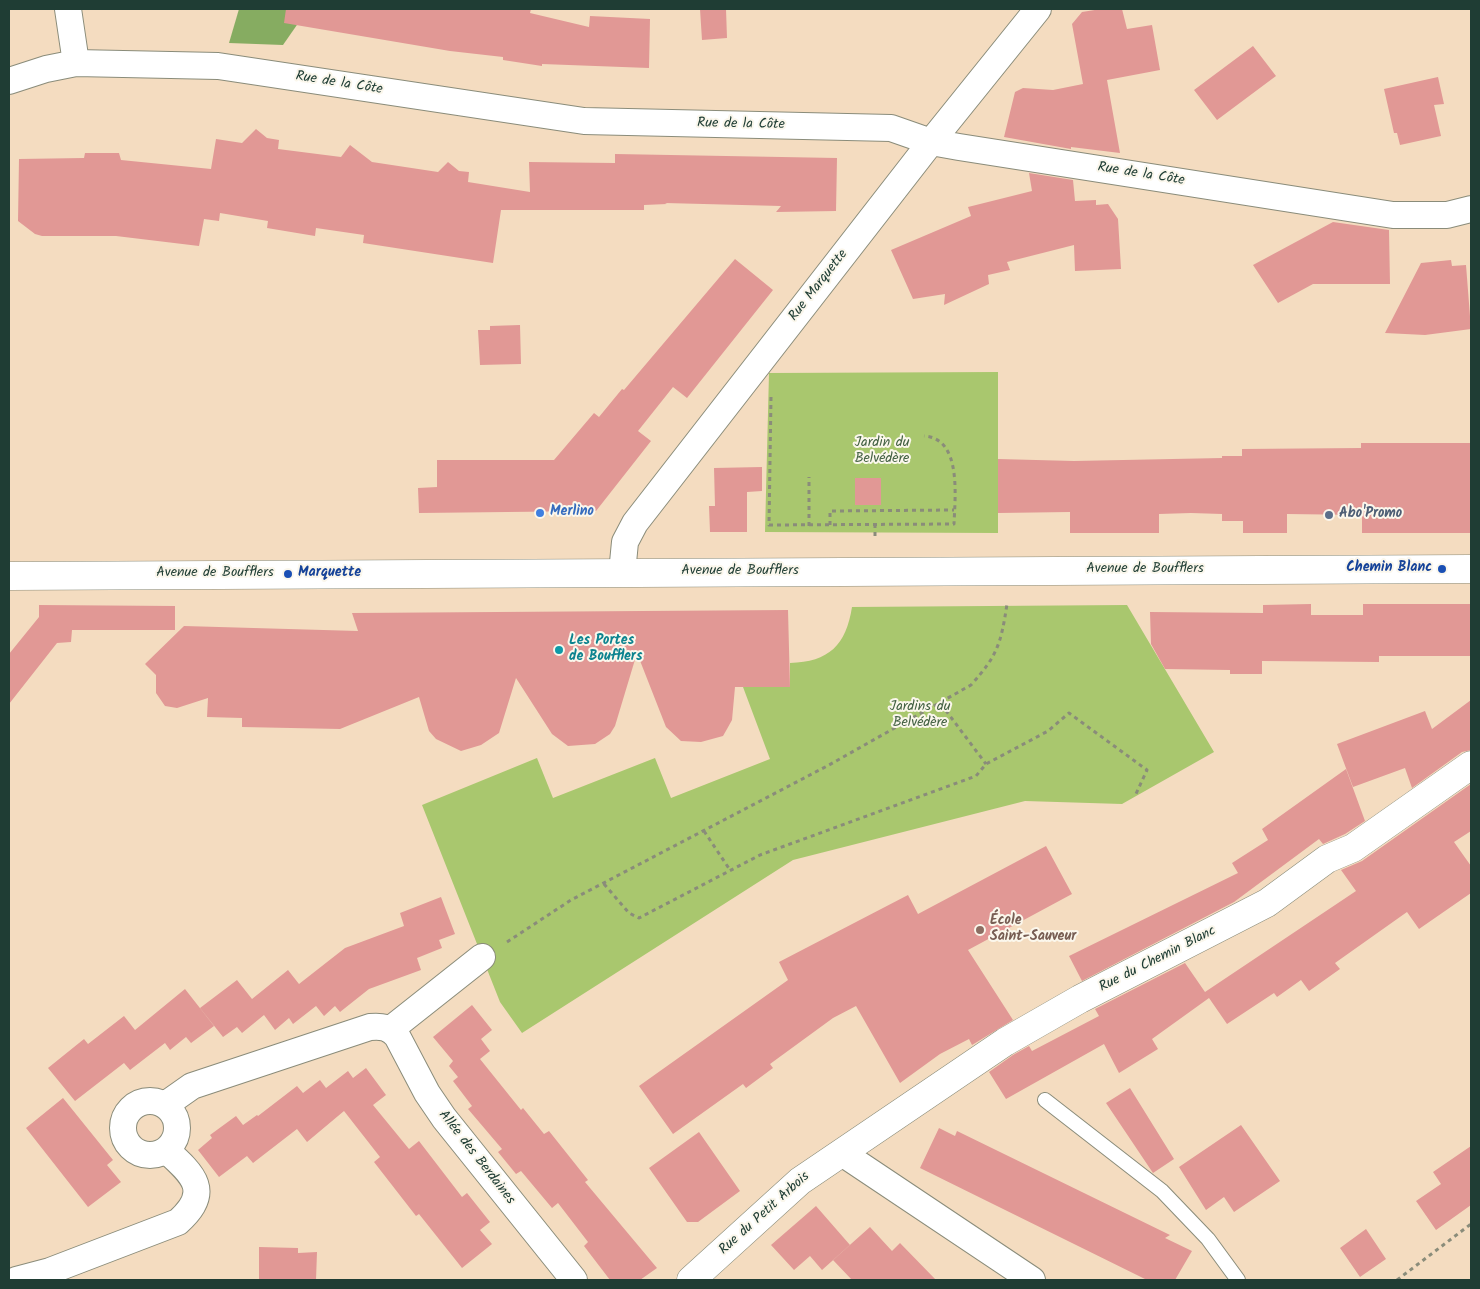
<!DOCTYPE html>
<html>
<head>
<meta charset="utf-8">
<style>
  body { margin:0 }
  #map { position:relative; width:1480px; height:1289px; overflow:hidden; background:#f4dcc0; font-family:Kalam,sans-serif }
  canvas { display:block }
  .frame { position:absolute; inset:0; border:10px solid #1f3d34; pointer-events:none }
</style>
</head>
<body>
<div id="map">
<canvas width="1480" height="1289"></canvas>
<div class="frame"></div>
</div>
<script>
const context = document.querySelector('canvas').getContext('2d');
context.lineJoin = 'round';
function paint(path, color) { context.fillStyle = color; context.fill(path, 'evenodd'); }
function stroke(path, color, width, dash) { context.strokeStyle = color; context.lineWidth = width; context.lineCap = dash ? 'butt' : 'round'; context.setLineDash(dash || []); context.stroke(path); }
function label(font, color, halo, rows, align = 'center') {
  context.font = font + ' Kalam,sans-serif'; context.lineWidth = 4; context.setLineDash([]); context.textBaseline = 'middle'; context.strokeStyle = halo; context.fillStyle = color; for (const [text, x, y, turn = 0] of rows) {
    context.save(); context.translate(x, y); context.rotate((+turn || 0) * Math.PI / 180); context.textAlign = isNaN(turn) ? turn : align; if (halo) context.strokeText(text, 0, 0); context.fillText(text, 0, 0); context.restore();
  }
}
const green = new Path2D(`
  M 998,372 L 998,533 L 765,532 L 769,373 Z
  M 1127,605 L 1214,752 L 1122,804 L 1025,801 L 793,860 L 522,1033 L 500,1002 L 422,805 L 537,758 L 553,798 L 655,758 L 671,798 L 770,759 L 743,687 L 790,687 L 790,663 C 829,662 846,645 852,607 Z`);
const forest = new Path2D(`
  M 239,9 L 308,9 L 283,45 L 229,43 Z`);
const building = new Path2D(`
  M 286,9 L 531,9 L 530,13 L 589,27 L 590,16 L 650,19 L 649,68 L 542,64 L 542,66 L 503,60 L 503,57 L 450,51 L 284,23 Z
  M 700,9 L 726,9 L 727,38 L 702,40 Z
  M 1101,9 L 1122,9 L 1127,29 L 1152,25 L 1160,70 L 1107,80 L 1120,153 L 1071,147 L 1071,149 L 1004,137 L 1015,92 L 1023,88 L 1053,90 L 1083,84 L 1072,24 L 1082,12 Z
  M 1253,46 L 1276,76 L 1217,120 L 1194,90 Z
  M 1438,77 L 1444,104 L 1434,105 L 1441,136 L 1400,145 L 1397,133 L 1394,133 L 1384,89 Z
  M 256,129 L 267,138 L 279,140 L 278,149 L 341,157 L 350,145 L 372,162 L 438,172 L 448,162 L 459,171 L 469,172 L 468,182 L 530,192 L 529,162 L 615,163 L 615,154 L 837,158 L 836,211 L 776,212 L 781,206 L 665,203 L 667,204 L 644,205 L 644,210 L 501,210 L 493,263 L 363,243 L 364,235 L 316,228 L 315,236 L 267,228 L 268,221 L 220,213 L 219,221 L 204,219 L 199,246 L 116,236 L 42,236 L 35,234 L 18,221 L 19,159 L 84,158 L 85,153 L 119,153 L 121,160 L 211,169 L 216,139 L 242,143 Z
  M 1029,173 L 1073,180 L 1075,201 L 1096,200 L 1096,205 L 1108,204 L 1118,219 L 1121,269 L 1075,271 L 1074,245 L 1007,262 L 1010,270 L 988,275 L 989,284 L 944,305 L 945,294 L 913,299 L 891,250 L 971,216 L 968,207 L 1032,191 Z
  M 1333,222 L 1389,230 L 1390,284 L 1313,284 L 1278,303 L 1253,265 Z
  M 735,259 L 773,290 L 687,398 L 673,387 L 638,431 L 651,441 L 596,511 L 419,513 L 418,488 L 437,487 L 437,460 L 554,460 L 594,413 L 599,417 L 622,389 L 624,390 Z
  M 1451,260 L 1452,266 L 1466,265 L 1471,329 L 1425,335 L 1385,333 L 1421,263 Z
  M 520,325 L 521,364 L 480,365 L 478,330 L 490,330 L 490,326 Z
  M 1361,443 L 1471,443 L 1471,533 L 1362,533 L 1362,515 L 1287,514 L 1287,533 L 1243,533 L 1243,521 L 1222,521 L 1222,514 L 1191,513 L 1159,514 L 1159,533 L 1070,533 L 1070,512 L 998,513 L 998,459 L 1074,461 L 1222,458 L 1222,456 L 1242,456 L 1242,449 L 1361,448 Z
  M 762,467 L 762,491 L 747,492 L 747,532 L 710,532 L 709,506 L 715,506 L 714,468 Z
  M 855,478 L 881,478 L 881,505 L 855,505 Z
  M 1311,604 L 1311,615 L 1363,615 L 1363,604 L 1471,604 L 1471,656 L 1379,656 L 1379,662 L 1262,661 L 1262,674 L 1230,674 L 1230,670 L 1165,669 L 1151,644 L 1150,612 L 1263,613 L 1263,605 Z
  M 39,605 L 175,606 L 175,630 L 72,630 L 71,642 L 57,643 L 9,704 L 9,654 L 39,617 Z
  M 788,610 L 790,687 L 735,687 L 732,720 L 727,729 L 723,736 L 701,742 L 681,741 L 666,727 L 637,653 L 615,726 L 610,734 L 595,744 L 568,746 L 552,734 L 516,678 L 499,733 L 481,745 L 461,751 L 436,739 L 429,731 L 419,697 L 340,729 L 242,727 L 242,718 L 207,717 L 208,698 L 177,708 L 165,706 L 156,693 L 156,675 L 145,664 L 184,626 L 358,631 L 352,613 Z
  M 1471,700 L 1471,750 L 1462,752 L 1412,788 L 1405,768 L 1353,787 L 1337,744 L 1425,711 L 1432,729 Z
  M 1346,769 L 1365,821 L 1345,834 L 1323,844 L 1319,839 L 1234,902 L 1082,981 L 1069,956 L 1238,873 L 1232,863 L 1268,840 L 1262,829 Z
  M 1471,784 L 1471,831 L 1454,842 L 1471,866 L 1471,893 L 1419,929 L 1407,912 L 1335,963 L 1340,969 L 1309,991 L 1301,980 L 1277,997 L 1274,993 L 1227,1024 L 1209,998 L 1152,1039 L 1158,1049 L 1119,1073 L 1104,1044 L 1006,1099 L 989,1072 L 1013,1055 L 1029,1046 L 1032,1051 L 1099,1016 L 1095,1009 L 1185,963 L 1205,992 L 1356,891 L 1341,870 L 1362,861 Z
  M 1046,846 L 1072,894 L 968,950 L 1013,1020 L 972,1045 L 969,1039 L 940,1054 L 900,1083 L 856,1006 L 833,1018 L 770,1064 L 773,1068 L 746,1088 L 743,1084 L 673,1134 L 639,1086 L 788,980 L 779,962 L 908,895 L 918,914 Z
  M 441,897 L 455,934 L 439,940 L 442,948 L 417,958 L 421,970 L 369,989 L 340,1012 L 335,1006 L 324,1016 L 316,1006 L 293,1024 L 289,1018 L 275,1030 L 264,1015 L 242,1033 L 237,1027 L 223,1037 L 200,1008 L 237,980 L 252,999 L 288,970 L 299,984 L 345,948 L 404,926 L 400,913 Z
  M 185,989 L 214,1026 L 191,1043 L 186,1037 L 170,1050 L 165,1043 L 130,1070 L 124,1063 L 75,1101 L 48,1068 L 84,1039 L 88,1044 L 124,1016 L 135,1030 Z
  M 472,1005 L 492,1030 L 481,1039 L 490,1051 L 480,1059 L 521,1110 L 523,1108 L 544,1134 L 549,1131 L 588,1180 L 585,1182 L 657,1268 L 640,1280 L 610,1280 L 584,1246 L 588,1242 L 558,1203 L 552,1208 L 521,1171 L 516,1174 L 498,1152 L 502,1149 L 468,1109 L 472,1106 L 453,1081 L 458,1077 L 449,1066 L 453,1061 L 433,1037 Z
  M 366,1068 L 386,1095 L 373,1105 L 409,1149 L 419,1141 L 462,1197 L 467,1193 L 490,1222 L 480,1230 L 492,1244 L 462,1268 L 419,1214 L 416,1216 L 374,1162 L 380,1157 L 344,1111 L 307,1142 L 297,1129 L 253,1163 L 247,1156 L 219,1177 L 198,1150 L 212,1138 L 210,1135 L 236,1116 L 243,1125 L 257,1115 L 258,1116 L 297,1086 L 303,1093 L 320,1080 L 326,1088 L 348,1071 L 353,1078 Z
  M 1130,1088 L 1174,1159 L 1153,1173 L 1106,1103 Z
  M 63,1098 L 113,1160 L 107,1165 L 121,1182 L 88,1207 L 26,1128 Z
  M 1241,1125 L 1280,1181 L 1234,1212 L 1224,1197 L 1206,1210 L 1179,1167 Z
  M 939,1128 L 955,1136 L 957,1131 L 1170,1235 L 1165,1238 L 1192,1251 L 1175,1280 L 1147,1280 L 920,1168 Z
  M 699,1132 L 740,1191 L 698,1222 L 687,1222 L 649,1168 Z
  M 1471,1146 L 1471,1205 L 1436,1230 L 1416,1201 L 1441,1184 L 1433,1172 Z
  M 816,1206 L 850,1245 L 822,1270 L 810,1256 L 794,1270 L 771,1245 Z
  M 870,1227 L 892,1251 L 900,1243 L 936,1280 L 852,1280 L 833,1260 Z
  M 1366,1229 L 1386,1259 L 1360,1277 L 1340,1248 Z
  M 259,1247 L 298,1248 L 298,1253 L 317,1252 L 316,1280 L 259,1280 Z`);
const path = new Path2D(`
  M 771,397 L 769,525 L 954,524 C 955,497 962,438 924,436
  M 875,524 L 875,540
  M 830,525 L 830,511 L 954,510
  M 809,526 L 809,477
  M 941,704 L 986,764
  M 704,831 L 730,870
  M 604,884 L 629,913 L 639,918 L 760,855 L 976,776 L 986,764 L 1048,731 L 1069,713 L 1147,770 L 1135,796
  M 507,942 L 571,900 L 829,765 L 971,685 C 998,655 1001,643 1007,604
  M 1397,1280 L 1471,1224`);
const service = new Path2D(`
  M 1045,1100 L 1162,1191 L 1208,1239 L 1238,1280`);
const minor = new Path2D(`
  M 68,9 L 76,63
  M 9,81 L 46,69 L 76,63 L 218,66 L 584,121 L 891,128 L 931,142 L 959,147 L 1393,215 L 1447,215 L 1471,209
  M 622,573 L 625,542 L 635,523 L 931,142 L 1038,9
  M 391,1029 L 482,957
  M123 1128a27 27 0 1 1 54 0a27 27 0 1 1-54 0Z
  M 165,1105 L 192,1086 L 370,1027 C 382,1026 389,1027 397,1036 L 427,1093 L 444,1118 L 574,1280
  M 842,1153 L 1032,1280
  M 16,1280 L 50,1271 L 178,1222 C 212,1192 194,1175 166,1150`);
const tertiary = new Path2D(`
  M 9,576 L 1471,569
  M 691,1280 L 800,1181 L 1005,1042 L 1080,999 L 1267,903 L 1327,859 L 1353,848 L 1471,765`);
const markers = [
  [540,513,5,"#3f7fe0"],
  [1329,515,5,"#5c6f8a"],
  [1442,569,5,"#1a4fb4"],
  [288,574,5,"#1a4fb4"],
  [559,650,5,"#0f9aa8"],
  [980,930,5,"#8d6e63"]
];
const streetNames = [
  ["Rue de la Côte",339,84,9],
  ["Rue de la Côte",741,125,1],
  ["Rue de la Côte",1141,175,9],
  ["Rue Marquette",819,286,-52],
  ["Avenue de Boufflers",1145,570],
  ["Avenue de Boufflers",740,572],
  ["Avenue de Boufflers",215,574],
  ["Rue du Chemin Blanc",1158,960,-27],
  ["Allée des Berdaines",476,1158,52],
  ["Rue du Petit Arbois",765,1214,-42]
];
const parkNames = [
  ["Jardin du",882,444],
  ["Belvédère",882,460],
  ["Jardins du",920,708],
  ["Belvédère",920,724]
];
const shopNames = [
  ["Merlino",550,513]
];
const serviceNames = [
  ["Abo'Promo",1339,515]
];
const transitNames = [
  ["Chemin Blanc",1432,569],
  ["Marquette",298,574,"left"]
];
const cultureNames = [
  ["Les Portes",569,642],
  ["de Boufflers",569,658]
];
const educationNames = [
  ["École",990,922],
  ["Saint-Sauveur",990,938]
];
paint(green, '#a9c76e');
paint(forest, '#86ac61');
paint(building, '#e19895');
stroke(service, '#8a8c7a', 16);
stroke(minor, '#8a8c7a', 28);
stroke(tertiary, '#8a8c7a', 29);
stroke(path, '#8a8c7a', 3, [4, 4]);
stroke(service, '#fff', 14);
stroke(minor, '#fff', 26);
stroke(tertiary, '#fff', 28);
for (const [x, y, r, color] of markers) { const dot = new Path2D(); dot.arc(x, y, r, 0, 2 * Math.PI); context.fillStyle = color; context.fill(dot); stroke(dot, '#fbf7ec', 2); }
label('14px', '#1f3d34', '#fbf7ec', streetNames);
label('14px', '#426042', '#fbf7ec', parkNames);
label('bold 14px', '#366cbe', '#fbf7ec', shopNames, 'left');
label('bold 14px', '#4e5e75', '#fbf7ec', serviceNames, 'left');
label('bold 14px', '#164399', '#fbf7ec', transitNames, 'right');
label('bold 14px', '#0d838f', '#fbf7ec', cultureNames, 'left');
label('bold 14px', '#785e54', '#fbf7ec', educationNames, 'left');
</script>
</body>
</html>
